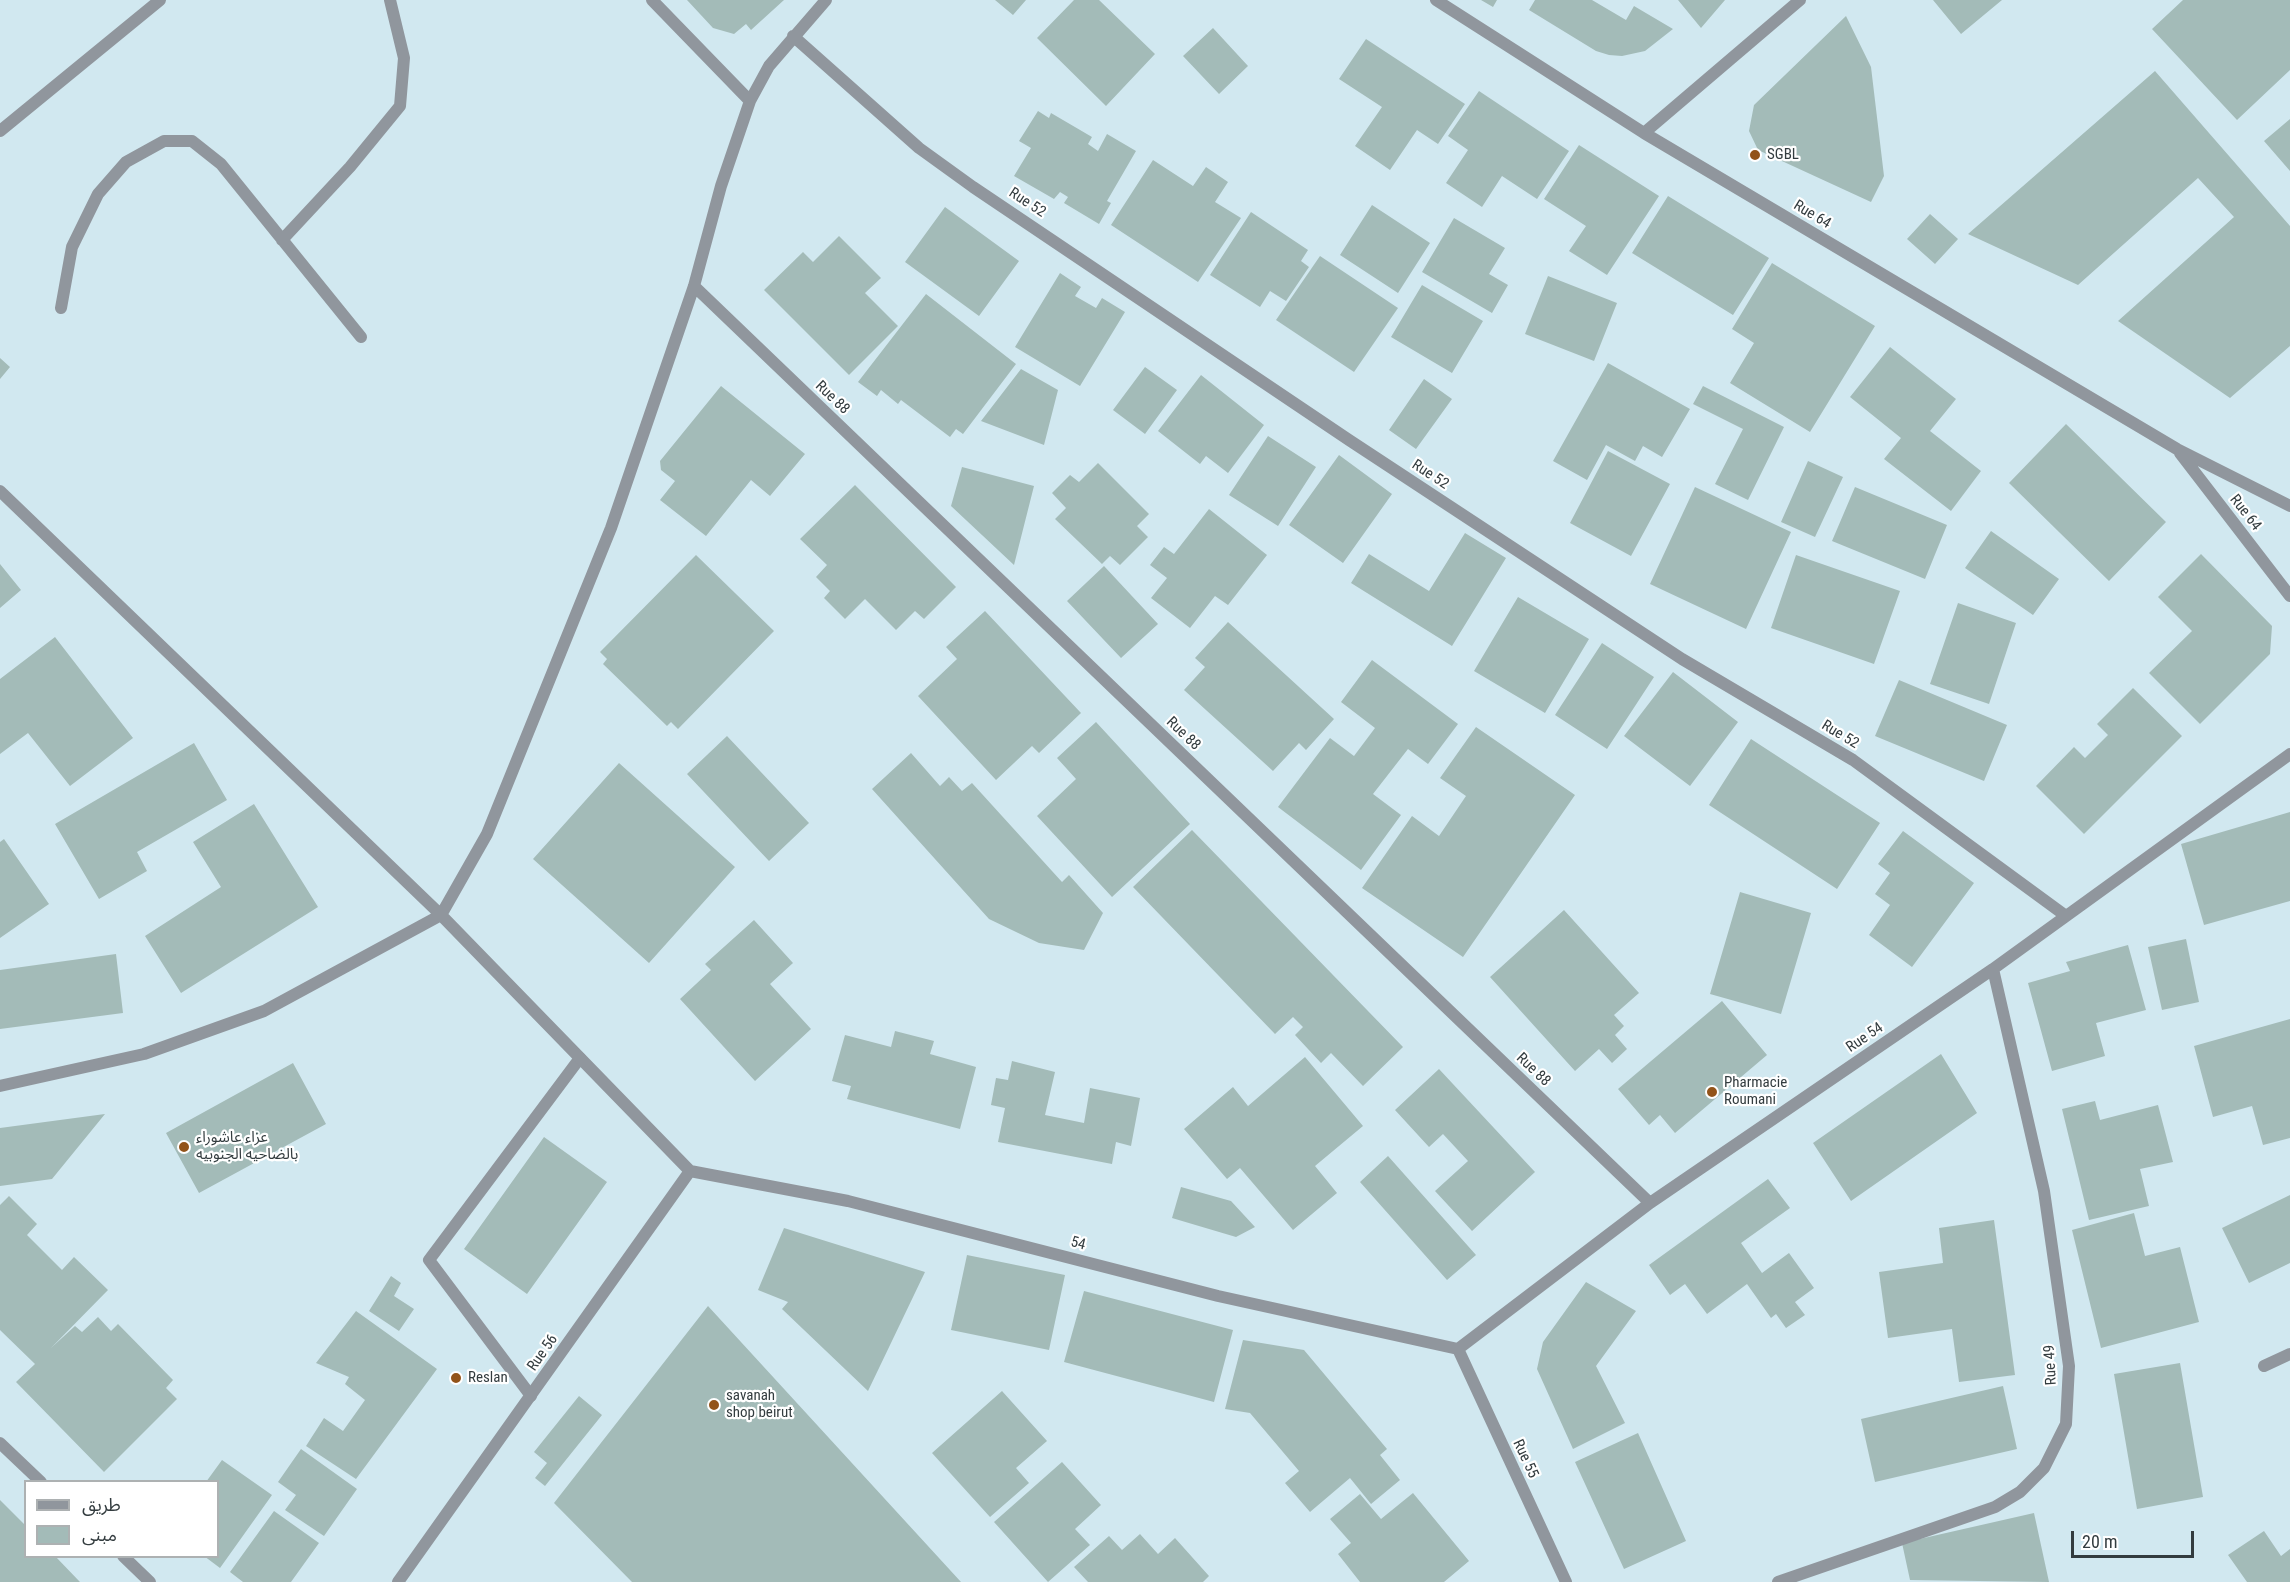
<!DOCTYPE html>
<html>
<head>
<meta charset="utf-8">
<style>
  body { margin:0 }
  #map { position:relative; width:2290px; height:1582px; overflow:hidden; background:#d1e8f0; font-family:"Roboto Condensed","Noto Sans Arabic",sans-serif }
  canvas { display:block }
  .legend { position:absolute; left:24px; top:1480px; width:195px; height:78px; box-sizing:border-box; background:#fff; border:2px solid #adb1b2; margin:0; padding:8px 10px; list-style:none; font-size:18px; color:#333c3f }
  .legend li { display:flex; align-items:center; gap:12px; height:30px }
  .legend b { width:30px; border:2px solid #adb1b2 }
  .scale { position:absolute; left:2071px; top:1531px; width:123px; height:27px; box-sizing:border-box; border:3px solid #333c3f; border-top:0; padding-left:8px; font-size:18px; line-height:21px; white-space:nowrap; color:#333c3f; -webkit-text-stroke:4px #fff; paint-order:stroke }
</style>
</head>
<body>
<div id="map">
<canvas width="2290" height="1582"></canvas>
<ul class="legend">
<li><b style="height:8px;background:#90969d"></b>طريق</li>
<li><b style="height:16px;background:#a3bbb8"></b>مبنى</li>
</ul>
<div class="scale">20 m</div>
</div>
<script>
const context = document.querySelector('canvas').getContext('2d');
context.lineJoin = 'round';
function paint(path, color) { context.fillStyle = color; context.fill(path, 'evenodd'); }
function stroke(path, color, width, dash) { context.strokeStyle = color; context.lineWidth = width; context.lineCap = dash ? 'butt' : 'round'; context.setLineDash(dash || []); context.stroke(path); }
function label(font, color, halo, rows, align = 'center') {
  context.font = font + ' "Roboto Condensed","Noto Sans Arabic",sans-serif'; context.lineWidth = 4.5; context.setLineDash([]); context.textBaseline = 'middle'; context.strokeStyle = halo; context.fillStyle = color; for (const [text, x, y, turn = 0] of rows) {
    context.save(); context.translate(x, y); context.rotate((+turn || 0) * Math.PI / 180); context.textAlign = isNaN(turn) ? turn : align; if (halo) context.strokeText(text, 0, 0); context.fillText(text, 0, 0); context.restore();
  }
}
const building = new Path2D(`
  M 687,0 L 784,0 L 751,30 L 746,24 L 734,34 L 713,28 Z
  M 995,0 L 1026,0 L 1013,15 Z
  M 1074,0 L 1099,0 L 1155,54 L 1106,106 L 1037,38 Z
  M 1481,0 L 1497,0 L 1493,7 Z
  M 1535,0 L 1592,0 L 1626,20 L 1634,6 L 1673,29 L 1645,51 L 1622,56 L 1609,55 L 1596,51 L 1529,10 Z
  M 1678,0 L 1725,0 L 1701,28 Z
  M 1933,0 L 2002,0 L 1961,34 Z
  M 2183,0 L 2290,0 L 2290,70 L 2237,120 L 2152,29 Z
  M 1846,16 L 1871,67 L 1884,176 L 1871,202 L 1758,150 L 1749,131 L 1754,105 Z
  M 1213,28 L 1248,66 L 1219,94 L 1183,56 Z
  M 1366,39 L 1465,104 L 1438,144 L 1417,130 L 1390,170 L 1355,146 L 1382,107 L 1339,79 Z
  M 2155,71 L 2290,226 L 2290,346 L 2230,398 L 2118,321 L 2234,217 L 2198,178 L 2078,285 L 1968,234 Z
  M 1479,91 L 1569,151 L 1537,199 L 1502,176 L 1482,207 L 1446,183 L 1468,150 L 1448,136 Z
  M 1038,111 L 1049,118 L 1051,113 L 1092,137 L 1088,144 L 1098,151 L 1107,134 L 1136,151 L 1107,201 L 1111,203 L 1099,224 L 1064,203 L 1068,197 L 1060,192 L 1054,199 L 1014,176 L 1031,148 L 1019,141 Z
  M 2290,119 L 2290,171 L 2264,141 Z
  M 1579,145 L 1659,196 L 1607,275 L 1569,251 L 1586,226 L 1544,199 Z
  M 1153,160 L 1193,186 L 1206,167 L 1228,182 L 1215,202 L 1241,218 L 1198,282 L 1111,225 Z
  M 1668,196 L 1769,258 L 1733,315 L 1632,253 Z
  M 1372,205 L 1430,243 L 1398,293 L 1340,255 Z
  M 945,207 L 1019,261 L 979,316 L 905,262 Z
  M 1251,212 L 1308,250 L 1301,261 L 1309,267 L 1286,301 L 1270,291 L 1260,307 L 1210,275 Z
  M 1930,214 L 1958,239 L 1935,264 L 1907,239 Z
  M 1454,218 L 1505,248 L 1489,274 L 1508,285 L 1492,313 L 1422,272 Z
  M 839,236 L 881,278 L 865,293 L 898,326 L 849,375 L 764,290 L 803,252 L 813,262 Z
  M 1320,256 L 1398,308 L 1354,372 L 1276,320 Z
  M 1772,263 L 1875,326 L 1810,432 L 1730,383 L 1754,343 L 1732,329 Z
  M 1060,273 L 1081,287 L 1075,296 L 1096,308 L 1102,298 L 1125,312 L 1080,386 L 1015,347 Z
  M 1548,276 L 1617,303 L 1594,361 L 1525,334 Z
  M 1422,285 L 1483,321 L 1452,373 L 1391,337 Z
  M 926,294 L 1016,364 L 963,434 L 956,429 L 950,437 L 901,400 L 898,404 L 881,390 L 877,396 L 858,382 Z
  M 1890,347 L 1956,399 L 1930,431 L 1981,471 L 1951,511 L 1884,459 L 1901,438 L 1850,397 Z
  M 0,358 L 10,367 L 0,379 Z
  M 1608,363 L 1690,409 L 1662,457 L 1643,446 L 1635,461 L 1606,445 L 1587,480 L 1553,461 Z
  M 1145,367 L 1177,390 L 1145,434 L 1113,410 Z
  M 1021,369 L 1058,390 L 1044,445 L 981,421 Z
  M 1201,375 L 1264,425 L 1228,473 L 1206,456 L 1200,464 L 1158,431 Z
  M 1424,379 L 1452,399 L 1416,449 L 1389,430 Z
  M 721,386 L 805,454 L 770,496 L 751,480 L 706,536 L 660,500 L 675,481 L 661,470 L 660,461 Z
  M 1703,386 L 1784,427 L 1748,500 L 1715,484 L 1743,429 L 1693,404 Z
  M 2066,424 L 2166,522 L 2109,581 L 2009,483 Z
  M 1268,436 L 1316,467 L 1278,526 L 1229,495 Z
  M 1608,451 L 1670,484 L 1631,556 L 1570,523 Z
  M 1339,455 L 1392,494 L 1343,563 L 1289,525 Z
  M 1808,461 L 1843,477 L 1815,537 L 1781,522 Z
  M 1098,463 L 1149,514 L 1137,526 L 1148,537 L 1120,565 L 1110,556 L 1102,564 L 1055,519 L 1066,508 L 1052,493 L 1070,475 L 1079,482 Z
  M 962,467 L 1034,486 L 1014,565 L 951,506 Z
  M 855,485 L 956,587 L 924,619 L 915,611 L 896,630 L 865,599 L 845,619 L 824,598 L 830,591 L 816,577 L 827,565 L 800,539 Z
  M 1695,487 L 1791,532 L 1746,629 L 1650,584 Z
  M 1855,487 L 1947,525 L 1925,579 L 1832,541 Z
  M 1209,509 L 1267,555 L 1228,605 L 1215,596 L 1190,628 L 1151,598 L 1167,578 L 1150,565 L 1164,547 L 1174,554 Z
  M 1991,531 L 2059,579 L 2033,615 L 1965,568 Z
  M 1465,533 L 1506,558 L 1452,646 L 1351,583 L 1369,554 L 1429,591 Z
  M 2201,554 L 2272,626 L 2270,654 L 2200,724 L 2149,673 L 2192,631 L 2158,597 Z
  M 696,555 L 774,631 L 678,729 L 671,722 L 667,726 L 603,664 L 607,659 L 600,652 Z
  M 1796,555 L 1900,591 L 1874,664 L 1771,628 Z
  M 0,564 L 21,590 L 0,608 Z
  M 1104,566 L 1158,624 L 1121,658 L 1067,601 Z
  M 1518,597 L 1589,639 L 1545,713 L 1474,671 Z
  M 1958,603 L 2016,623 L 1989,704 L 1930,684 Z
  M 985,611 L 1081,713 L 1039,753 L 1032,746 L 996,780 L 918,696 L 957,659 L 946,647 Z
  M 1228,622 L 1334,719 L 1306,750 L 1299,743 L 1273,771 L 1184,690 L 1205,667 L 1195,658 Z
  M 55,637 L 133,738 L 70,786 L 28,733 L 0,754 L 0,679 Z
  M 1602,643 L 1654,677 L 1607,749 L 1555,715 Z
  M 1372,660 L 1458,724 L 1428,764 L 1408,749 L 1373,794 L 1401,815 L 1361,870 L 1278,807 L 1330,738 L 1354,756 L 1375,728 L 1341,702 Z
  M 1673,672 L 1738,722 L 1690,786 L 1624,736 Z
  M 1899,680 L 2007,725 L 1984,781 L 1875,736 Z
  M 2133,688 L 2182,736 L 2084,834 L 2036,786 L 2074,747 L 2085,758 L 2108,735 L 2097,724 Z
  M 1096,722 L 1190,824 L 1112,897 L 1037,816 L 1076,779 L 1057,758 Z
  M 1476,727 L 1575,795 L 1463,957 L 1362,888 L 1412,816 L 1439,836 L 1466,796 L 1440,778 Z
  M 727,736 L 809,823 L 769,861 L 687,774 Z
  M 1751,739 L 1880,823 L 1837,889 L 1709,805 Z
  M 194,743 L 227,800 L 137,852 L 147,871 L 99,899 L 55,824 Z
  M 911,753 L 940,786 L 949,777 L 962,791 L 972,783 L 1062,882 L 1069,875 L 1103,913 L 1084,950 L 1039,943 L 989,919 L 872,789 Z
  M 619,763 L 735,867 L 649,963 L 533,859 Z
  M 254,804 L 318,907 L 181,993 L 145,936 L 221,887 L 193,842 Z
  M 2290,812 L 2290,901 L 2204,925 L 2181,844 Z
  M 1192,830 L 1403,1047 L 1363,1086 L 1331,1053 L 1321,1063 L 1295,1035 L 1303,1027 L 1293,1017 L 1275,1034 L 1133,887 Z
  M 1903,831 L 1974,883 L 1912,967 L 1869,935 L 1890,905 L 1875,894 L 1890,873 L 1878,864 Z
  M 4,839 L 49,904 L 0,938 L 0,842 Z
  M 1740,892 L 1811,913 L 1781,1014 L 1710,994 Z
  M 1564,910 L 1639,993 L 1614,1015 L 1624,1026 L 1615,1035 L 1627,1049 L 1612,1063 L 1599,1049 L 1575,1071 L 1490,977 Z
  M 754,920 L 793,963 L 770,984 L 811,1029 L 755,1081 L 680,999 L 711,970 L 705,964 Z
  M 2186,939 L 2199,1002 L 2162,1010 L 2148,947 Z
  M 2128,945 L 2146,1010 L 2096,1023 L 2105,1056 L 2052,1071 L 2028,983 L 2070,971 L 2066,962 Z
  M 116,954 L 123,1013 L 0,1029 L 0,970 Z
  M 1722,1001 L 1767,1055 L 1675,1133 L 1660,1115 L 1649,1125 L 1618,1089 Z
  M 2290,1019 L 2290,1138 L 2263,1145 L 2252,1106 L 2213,1117 L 2194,1046 Z
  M 895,1031 L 934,1041 L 930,1054 L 976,1067 L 960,1129 L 847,1099 L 851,1086 L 832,1081 L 845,1035 L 891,1047 Z
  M 1941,1054 L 1977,1113 L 1851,1201 L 1813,1143 Z
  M 1305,1057 L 1363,1126 L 1315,1166 L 1337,1193 L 1293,1230 L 1240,1168 L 1227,1179 L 1184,1129 L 1233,1087 L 1248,1106 Z
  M 1012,1061 L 1055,1072 L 1045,1115 L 1084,1123 L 1090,1088 L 1140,1098 L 1131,1146 L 1116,1142 L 1112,1164 L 998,1142 L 1005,1108 L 991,1105 L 996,1078 L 1008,1080 Z
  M 293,1063 L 326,1124 L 199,1193 L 166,1133 Z
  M 1439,1069 L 1535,1172 L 1472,1231 L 1435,1191 L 1468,1161 L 1443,1134 L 1429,1147 L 1395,1110 Z
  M 2095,1101 L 2100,1120 L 2158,1105 L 2173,1162 L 2140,1169 L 2149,1206 L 2089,1220 L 2062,1109 Z
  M 105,1114 L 52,1179 L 0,1186 L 0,1128 Z
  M 544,1137 L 607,1182 L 527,1294 L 464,1249 Z
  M 1388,1156 L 1476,1255 L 1447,1280 L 1360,1182 Z
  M 1768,1179 L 1790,1208 L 1741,1243 L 1762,1273 L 1789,1253 L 1814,1288 L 1795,1302 L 1805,1315 L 1786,1328 L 1776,1314 L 1771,1318 L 1747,1284 L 1707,1314 L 1685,1284 L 1670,1295 L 1649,1265 Z
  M 1181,1187 L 1231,1201 L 1255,1227 L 1236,1237 L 1172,1218 Z
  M 2290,1195 L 2290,1263 L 2249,1283 L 2222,1228 Z
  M 9,1196 L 37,1224 L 27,1235 L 62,1270 L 74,1257 L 108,1290 L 51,1348 L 75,1326 L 82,1332 L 98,1317 L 111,1331 L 118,1324 L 173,1380 L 166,1388 L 177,1399 L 104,1472 L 16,1382 L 35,1364 L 0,1330 L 0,1205 Z
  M 2134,1213 L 2145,1256 L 2180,1247 L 2199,1322 L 2101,1348 L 2072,1230 Z
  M 1994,1220 L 2015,1375 L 1959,1382 L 1952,1329 L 1888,1338 L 1879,1272 L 1943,1263 L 1939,1228 Z
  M 784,1228 L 925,1272 L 868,1391 L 782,1309 L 788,1302 L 758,1290 Z
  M 967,1255 L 1065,1275 L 1049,1350 L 951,1330 Z
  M 391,1276 L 401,1283 L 394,1296 L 414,1309 L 399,1331 L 369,1311 Z
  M 1586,1282 L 1636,1311 L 1596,1366 L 1625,1423 L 1573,1449 L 1537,1369 L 1543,1342 Z
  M 1084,1291 L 1233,1330 L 1214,1402 L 1064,1362 Z
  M 708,1306 L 961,1582 L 632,1582 L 554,1503 Z
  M 356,1311 L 437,1369 L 356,1479 L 306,1446 L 324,1418 L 343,1431 L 365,1400 L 345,1384 L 349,1377 L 316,1363 Z
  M 1243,1340 L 1304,1350 L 1387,1449 L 1380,1455 L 1400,1480 L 1371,1504 L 1350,1478 L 1310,1512 L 1285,1483 L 1299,1471 L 1250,1413 L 1225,1409 Z
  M 2180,1363 L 2203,1497 L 2137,1509 L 2114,1374 Z
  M 2003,1386 L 2017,1449 L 1875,1482 L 1861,1419 Z
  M 1002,1391 L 1047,1441 L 1016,1468 L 1029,1483 L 990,1517 L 932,1453 Z
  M 579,1396 L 602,1415 L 545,1486 L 535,1478 L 547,1463 L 534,1452 Z
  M 1638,1433 L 1686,1541 L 1624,1569 L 1575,1462 Z
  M 301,1449 L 357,1489 L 324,1536 L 285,1510 L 296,1495 L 278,1482 Z
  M 222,1460 L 272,1495 L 220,1568 L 204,1556 L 218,1556 L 218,1482 L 206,1482 Z
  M 1062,1462 L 1101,1505 L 1075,1529 L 1090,1545 L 1048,1582 L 994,1522 Z
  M 1413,1493 L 1469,1561 L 1444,1582 L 1360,1582 L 1338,1554 L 1351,1543 L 1330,1519 L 1360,1494 L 1381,1519 Z
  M 0,1500 L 26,1526 L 26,1556 L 55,1556 L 80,1582 L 0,1582 Z
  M 274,1511 L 319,1543 L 291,1582 L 243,1582 L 230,1572 Z
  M 2034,1513 L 2049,1582 L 1910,1580 L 1902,1543 Z
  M 2264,1531 L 2281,1556 L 2290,1549 L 2290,1582 L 2247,1582 L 2228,1555 Z
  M 1140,1534 L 1158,1554 L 1175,1538 L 1209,1576 L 1203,1582 L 1088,1582 L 1074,1567 L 1109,1536 L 1122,1550 Z`);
const lane = new Path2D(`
  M 282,240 L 350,167 L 400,106 L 404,58 L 390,0
  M 61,308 L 72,247 L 98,194 L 126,162 L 164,141 L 192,141 L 221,164 L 361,337
  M 2264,1366 L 2290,1354
  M 531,1396 L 429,1260 L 580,1058`);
const street = new Path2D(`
  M 652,0 L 750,101
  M 1436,0 L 1644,133 L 2177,449 L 2290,506
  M 793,36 L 919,148 L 973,187 L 1349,440 L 1682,659 L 1853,760 L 2066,916
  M 0,131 L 160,0
  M 1644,133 L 1800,0
  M 694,286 L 1650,1203
  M 2180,453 L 2290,596
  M 0,491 L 441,915 L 690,1171
  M 0,1086 L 144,1054 L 264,1011 L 441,915 L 487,834 L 611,528 L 694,286 L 721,186 L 750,101 L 769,66 L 826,0
  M 690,1171 L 848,1201 L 1218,1296 L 1458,1349
  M 1458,1349 L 1650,1203 L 1993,969 L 2290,754
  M 1458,1349 L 1566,1582
  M 0,1443 L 41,1482
  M 123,1556 L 150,1582
  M 398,1582 L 690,1171
  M 1778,1582 L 1995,1507 L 2020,1492 L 2044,1468 L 2066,1424 L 2069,1366 L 2044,1191 L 1993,969`);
const markers = [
  [1755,155,6,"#925319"],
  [1712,1092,6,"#925319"],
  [184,1147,6,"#925319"],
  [456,1378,6,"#925319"],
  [714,1405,6,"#925319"]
];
const poiNames = [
  ["SGBL",1767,155],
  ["Pharmacie",1724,1083],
  ["Roumani",1724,1100],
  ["عزاء عاشوراء",196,1138],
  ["بالضاحيه الجنوبيه",196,1155],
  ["Reslan",468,1378],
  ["savanah",726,1396],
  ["shop beirut",726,1413]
];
const streetNames = [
  ["Rue 52",1027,203,33],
  ["Rue 64",1812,215,31],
  ["Rue 88",832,398,44],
  ["Rue 52",1430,475,33],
  ["Rue 64",2245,513,52],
  ["Rue 88",1183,734,44],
  ["Rue 52",1840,735,31],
  ["Rue 54",1865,1038,-34],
  ["Rue 88",1533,1070,44],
  ["54",1078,1244,14],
  ["Rue 56",543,1353,-55],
  ["Rue 49",2051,1365,-93],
  ["Rue 55",1525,1459,65]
];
paint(building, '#a3bbb8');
stroke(lane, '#90969d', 12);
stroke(street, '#90969d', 12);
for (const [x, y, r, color] of markers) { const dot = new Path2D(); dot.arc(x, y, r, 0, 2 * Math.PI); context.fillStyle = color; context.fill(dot); stroke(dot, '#fff', 2); }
label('15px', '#333c3f', '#fff', poiNames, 'left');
label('15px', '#333c3f', '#fff', streetNames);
</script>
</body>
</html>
